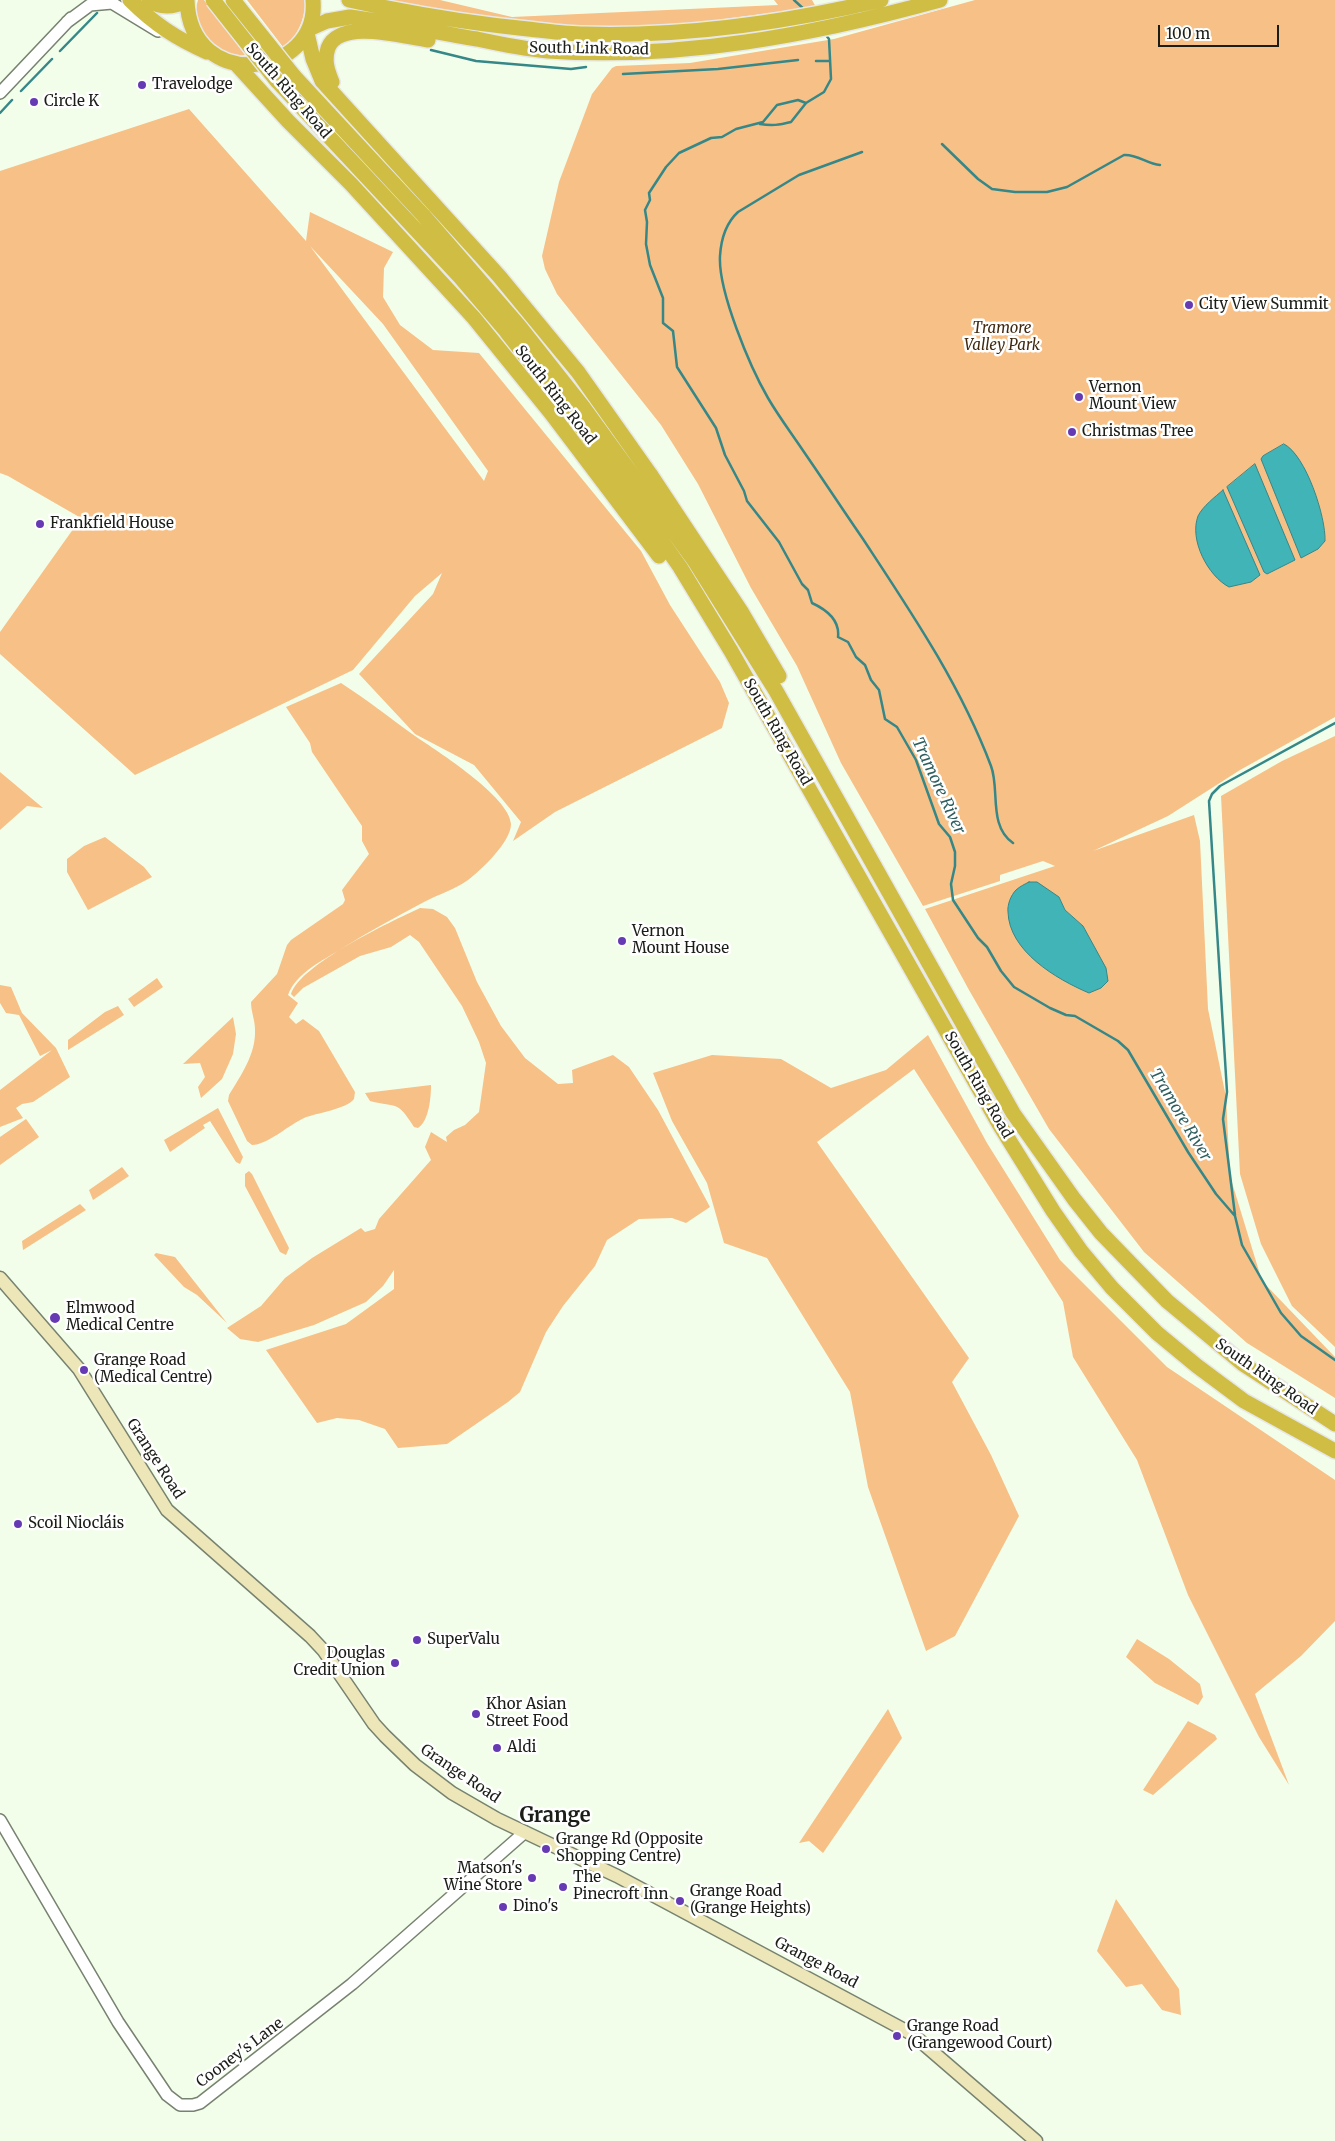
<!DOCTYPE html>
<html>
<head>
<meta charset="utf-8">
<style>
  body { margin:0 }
  #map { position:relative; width:1335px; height:2141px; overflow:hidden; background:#f2feea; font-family:Merriweather,serif }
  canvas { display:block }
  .scale { position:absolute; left:1158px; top:25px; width:121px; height:22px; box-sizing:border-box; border:2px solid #1a1e17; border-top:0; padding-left:6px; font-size:15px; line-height:18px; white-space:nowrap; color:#1a1e17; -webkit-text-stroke:4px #fff; paint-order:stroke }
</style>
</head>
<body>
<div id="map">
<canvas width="1335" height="2141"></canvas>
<div class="scale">100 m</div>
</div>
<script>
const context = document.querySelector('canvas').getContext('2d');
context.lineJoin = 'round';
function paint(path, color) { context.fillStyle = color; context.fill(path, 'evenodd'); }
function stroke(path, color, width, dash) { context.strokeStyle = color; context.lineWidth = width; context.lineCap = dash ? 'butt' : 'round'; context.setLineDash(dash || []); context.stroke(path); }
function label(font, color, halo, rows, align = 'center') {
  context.font = font + ' Merriweather,serif'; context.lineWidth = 5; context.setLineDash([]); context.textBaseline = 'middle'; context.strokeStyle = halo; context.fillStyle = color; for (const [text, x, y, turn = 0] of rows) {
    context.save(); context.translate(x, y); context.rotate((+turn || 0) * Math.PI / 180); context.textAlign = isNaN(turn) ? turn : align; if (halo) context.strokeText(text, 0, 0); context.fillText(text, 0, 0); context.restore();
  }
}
const green = new Path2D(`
  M 198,0 L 204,0 L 245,55 C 219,58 189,26 198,0 Z
  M 247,0 L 306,0 C 304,20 299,35 283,47 Z
  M 375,0 L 440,0 L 512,17 L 778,5 L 774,0 L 812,0 L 816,7 L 656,28 L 595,29 L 505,21 Z
  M 975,0 L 1335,0 L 1335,717 L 1240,770 L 1168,816 L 1093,851 L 1194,815 L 1200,841 L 1208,1009 L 1226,1097 L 1230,1176 L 1262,1281 L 1335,1357 L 1335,1398 L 1247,1343 L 1144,1252 L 1049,1129 L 969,990 L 925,909 L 1055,866 L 1043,861 L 1000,875 L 1000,881 L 923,906 L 841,763 L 797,666 L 751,588 L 698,484 L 661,425 L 557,294 L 545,269 L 542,256 L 559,182 L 592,94 L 612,68 L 616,66 L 690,63 L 834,39 ZM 1059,897 L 1065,910 L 1083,926 L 1007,906 Z
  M 189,109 L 306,241 L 310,212 L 393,252 L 384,268 L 383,297 L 400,325 L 433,350 L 479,353 L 641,551 L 670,605 L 720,682 L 729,703 L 722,728 L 555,812 L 513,841 L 521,822 L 474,765 L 415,734 L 359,674 L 433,594 L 442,573 L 415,596 L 353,670 L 135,775 L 0,654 L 0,632 L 81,518 L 8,476 L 0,473 L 0,171 ZM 310,246 L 383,324 L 488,471 L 484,481 Z
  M 341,683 C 366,699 390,718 415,736 C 437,751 510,797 511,824 C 511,842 481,870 468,880 C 454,890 439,894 424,902 C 396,917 368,932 341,949 C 322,961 296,973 288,995 L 298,1003 L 289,1017 L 296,1024 L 303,1019 L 319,1031 L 355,1092 L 354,1099 C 347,1109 316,1113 304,1118 C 289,1125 267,1145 252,1145 L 247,1141 L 228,1101 L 229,1095 C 241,1075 256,1054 255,1030 C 255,1020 251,1012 251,1002 L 277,974 L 287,945 L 291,940 L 343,904 L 345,900 L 342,890 L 369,854 L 362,841 L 362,826 L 312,752 L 310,743 L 286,707 Z
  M 1335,736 L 1335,1347 L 1292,1306 L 1261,1244 L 1240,1174 L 1221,796 L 1282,761 Z
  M 0,772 L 43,808 L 27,806 L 0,830 Z
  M 105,837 L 144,867 L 152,877 L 88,910 L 67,872 L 67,859 L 84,846 Z
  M 420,908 L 433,909 L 447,917 L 455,928 L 477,982 L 501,1026 L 525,1058 L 558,1084 L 573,1083 L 572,1070 L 613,1055 L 629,1067 L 658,1110 L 710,1207 L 686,1223 L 672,1218 L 639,1219 L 607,1240 L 595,1266 L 563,1306 L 546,1332 L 520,1392 L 508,1402 L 447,1444 L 398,1448 L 385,1429 L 359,1420 L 337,1418 L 317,1423 L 266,1350 L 346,1324 L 394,1289 L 394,1270 L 383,1286 L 366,1302 L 314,1325 L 258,1342 L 240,1339 L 227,1328 L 261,1306 L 285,1278 L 312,1258 L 361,1228 L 365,1232 L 375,1229 L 379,1219 L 431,1160 L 425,1147 L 431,1132 L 447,1142 L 446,1137 L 454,1130 L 465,1125 L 479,1112 L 486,1063 L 479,1042 L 462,1006 L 419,942 L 410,935 L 391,947 L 360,956 L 303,988 L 294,997 L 291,994 C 301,964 390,922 420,908 Z
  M 157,978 L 163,987 L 134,1007 L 128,999 Z
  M 0,985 L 11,987 L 22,1013 L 56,1048 L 70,1077 L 33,1102 L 22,1104 L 16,1108 L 23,1118 L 0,1127 L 0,1090 L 52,1050 L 40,1056 L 19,1015 L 6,1013 L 0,1003 Z
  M 118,1006 L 124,1015 L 68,1050 L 68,1040 L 105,1012 Z
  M 233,1017 L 236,1034 L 233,1054 L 222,1079 L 201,1098 L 198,1087 L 205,1077 L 200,1063 L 183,1064 Z
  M 928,1035 L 987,1143 L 1060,1260 L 1167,1367 L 1335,1480 L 1335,1621 L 1301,1656 L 1255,1694 L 1289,1785 L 1259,1737 L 1188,1595 L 1137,1460 L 1073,1357 L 1063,1302 L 914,1069 L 817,1142 L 969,1358 L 952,1382 L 991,1455 L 1019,1516 L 955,1636 L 926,1651 L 868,1487 L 850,1392 L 767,1258 L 724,1243 L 707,1183 L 672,1121 L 653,1073 L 712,1055 L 781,1059 L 831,1088 L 886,1070 Z
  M 431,1085 C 431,1098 429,1121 418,1128 L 414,1127 C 397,1100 398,1108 370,1101 L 365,1093 Z
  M 218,1108 L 243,1157 L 240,1164 L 236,1162 L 210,1121 L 203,1125 L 205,1128 L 170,1152 L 164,1140 Z
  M 26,1119 L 39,1137 L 0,1165 L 0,1137 Z
  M 122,1167 L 129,1176 L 93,1200 L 89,1190 Z
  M 249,1171 L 252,1174 L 289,1248 L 286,1255 L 280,1252 L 245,1186 L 245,1174 Z
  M 80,1204 L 86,1210 L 23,1250 L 22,1241 Z
  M 156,1253 L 175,1257 L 227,1323 L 197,1295 L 184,1287 L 154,1255 Z
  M 1137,1639 L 1169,1659 L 1200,1684 L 1203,1697 L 1198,1705 L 1155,1683 L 1126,1657 Z
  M 888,1709 L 902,1738 L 823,1853 L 809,1841 L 799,1843 Z
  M 1188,1721 L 1215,1735 L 1217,1739 L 1153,1795 L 1143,1790 Z
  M 1116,1899 L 1179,1989 L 1181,2015 L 1162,2010 L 1142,1984 L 1126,1987 L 1097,1951 Z`);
const water = new Path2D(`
  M 1284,444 C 1306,455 1326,517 1325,541 L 1318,549 L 1301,558 L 1261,459 L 1263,456 Z
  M 1255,464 L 1295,560 L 1267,574 L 1264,572 L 1227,487 Z
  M 1223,490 L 1260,575 L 1251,582 L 1229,587 C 1208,576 1189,540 1198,516 C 1203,506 1215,497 1223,490 Z
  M 1029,882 L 1037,882 L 1059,897 L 1065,910 L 1083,926 L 1106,968 L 1108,981 L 1101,988 L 1089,993 C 1056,979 1009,951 1008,912 C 1007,905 1011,895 1016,890 C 1019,887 1025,884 1029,882 Z`);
const stream = new Path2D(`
  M 794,0 L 806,11
  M 431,50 L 476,61 L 571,69 L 586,67
  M 60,51 L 97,13
  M 816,61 L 830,61
  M 623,74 L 718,69 L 798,60
  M 21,91 L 52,59
  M 806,103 L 798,100 L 777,105 L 763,122 L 736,129 L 722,137 L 711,138 L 679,153 L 666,167 L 649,193 L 650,200 L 645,210 L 647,222 L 646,244 L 650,265 L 663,298 L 663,323 L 673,331 L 677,367 L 716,428 L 725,455 L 744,491 L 747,501 L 779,542 L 802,584 L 808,590 L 812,603 C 825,609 840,620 838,637 L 848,642 L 856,657 L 865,665 L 871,680 L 879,690 L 885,719 L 897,727 L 916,760 L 939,824 L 950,837 L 955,852 L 955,866 L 951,884 L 953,900 L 978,938 L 987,947 L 1001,971 L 1014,987 L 1050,1008 L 1066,1015 L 1075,1016 L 1118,1041 L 1128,1050 L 1188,1152 L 1216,1194 L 1235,1216 L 1242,1245 L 1281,1313 L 1301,1336 L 1335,1360
  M 0,113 L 12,100
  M 760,124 C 772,126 779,125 791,122 L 806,103 L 824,92 L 831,79 L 829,39 L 825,34
  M 942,144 L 978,179 L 992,189 L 1015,192 L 1047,192 L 1067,187 L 1124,155 C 1137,154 1147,164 1160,165
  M 862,152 L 799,175 L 738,212 C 726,223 721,240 720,256 C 718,291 750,367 768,398 C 779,417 792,434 804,452 C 824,481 843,510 863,539 C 911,612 960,684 991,766 C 1000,789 988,826 1013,843
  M 1235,1215 L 1223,1119 L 1227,1092 L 1209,801 L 1212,794 L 1220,786 L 1335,723`);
const tertiary = new Path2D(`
  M 67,22 L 90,5 L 112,3 L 158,31
  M 0,93 L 71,18
  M 0,1820 L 118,2022 L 167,2095 L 180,2105 L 193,2105 L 200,2103 L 352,1984 L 525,1832`);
const secondary = new Path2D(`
  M 0,1278 L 79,1369 L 167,1510 L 310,1636 L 324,1651 L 374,1724 L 385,1736 L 415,1765 L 452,1793 L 497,1819 L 617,1876 L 912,2034 L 1036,2141`);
const trunk = new Path2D(`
  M 130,0 C 154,24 177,39 207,52
  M 149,0 C 161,9 174,7 187,1
  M 187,0 C 190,94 320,78 313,0
  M 349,0 C 408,13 467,23 528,29 C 547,31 566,34 584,34 C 684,37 784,23 881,0
  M 309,29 L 327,21 L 350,17 C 393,23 435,32 477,39 C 500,44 524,49 548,51 C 680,60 813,35 940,0
  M 307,33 L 313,59 L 322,81 L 499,276 L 578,372 L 650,474 L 742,613 L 779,676
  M 236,64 L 288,121 L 351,184 L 474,318 L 551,413 L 659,556
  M 293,75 L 423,215 L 519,326 L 583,407 L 694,560 L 776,691 L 1013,1113 L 1074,1199 L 1101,1233 L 1167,1301 L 1243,1364 L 1335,1424
  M 277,81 L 460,277 L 506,331 L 582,428 L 680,567 L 731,651 L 999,1124 L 1053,1211 L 1081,1251 L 1112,1288 L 1157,1333 L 1197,1366 L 1244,1401 L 1335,1451
  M 332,82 C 327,70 324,60 328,48 C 340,18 404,37 428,40`);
const trunkBridge = new Path2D(`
  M 213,0 L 277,81
  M 233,0 L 293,75`);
const markers = [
  [142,85,5,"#663ab2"],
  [34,102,5,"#663ab2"],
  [1189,305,5,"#663ab2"],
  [1079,397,5,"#663ab2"],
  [1072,432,5,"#663ab2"],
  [40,524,5,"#663ab2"],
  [622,941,5,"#663ab2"],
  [55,1318,6,"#663ab2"],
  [84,1370,5,"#663ab2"],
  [18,1524,5,"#663ab2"],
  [417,1640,5,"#663ab2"],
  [395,1663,5,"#663ab2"],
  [476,1714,5,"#663ab2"],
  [497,1748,5,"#663ab2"],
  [546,1849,5,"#663ab2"],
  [532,1878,5,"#663ab2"],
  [563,1887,5,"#663ab2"],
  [680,1901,5,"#663ab2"],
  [503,1907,5,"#663ab2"],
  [897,2036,5,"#663ab2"]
];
const streetNames = [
  ["South Link Road",589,49,1],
  ["South Ring Road",288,91,49],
  ["South Ring Road",555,395,52],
  ["South Ring Road",777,732,60],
  ["South Ring Road",978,1085,60],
  ["South Ring Road",1266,1377,35],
  ["Grange Road",155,1459,57],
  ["Grange Road",460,1774,34],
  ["Grange Road",816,1963,28],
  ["Cooney's Lane",240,2053,-37]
];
const poiNames = [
  ["Travelodge",152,85],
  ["Circle K",44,102],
  ["City View Summit",1199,305],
  ["Vernon",1089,388],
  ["Mount View",1089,405],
  ["Christmas Tree",1082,432],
  ["Frankfield House",50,524],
  ["Vernon",632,932],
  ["Mount House",632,949],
  ["Elmwood",66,1309],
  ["Medical Centre",66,1326],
  ["Grange Road",94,1361],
  ["(Medical Centre)",94,1378],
  ["Scoil Niocláis",28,1524],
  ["SuperValu",427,1640],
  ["Douglas",385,1654,"right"],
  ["Credit Union",385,1671,"right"],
  ["Khor Asian",486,1705],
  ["Street Food",486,1722],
  ["Aldi",507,1748],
  ["Grange Rd (Opposite",556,1840],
  ["Shopping Centre)",556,1857],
  ["Matson's",522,1869,"right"],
  ["Wine Store",522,1886,"right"],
  ["The",573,1878],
  ["Pinecroft Inn",573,1895],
  ["Grange Road",690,1892],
  ["(Grange Heights)",690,1909],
  ["Dino's",513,1907],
  ["Grange Road",907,2027],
  ["(Grangewood Court)",907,2044]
];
const parkNames = [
  ["Tramore",1002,329],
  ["Valley Park",1002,346]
];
const waterNames = [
  ["Tramore River",938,786,65],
  ["Tramore River",1180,1115,59]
];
const districtNames = [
  ["Grange",555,1816]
];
paint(green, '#f7c086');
paint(water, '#41b4b8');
stroke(water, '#358788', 1);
stroke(stream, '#358788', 2.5);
stroke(tertiary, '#778270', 14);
stroke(secondary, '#778270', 15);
stroke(trunk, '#e8e8e8', 18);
stroke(tertiary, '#fff', 11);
stroke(secondary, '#ede6b8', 12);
stroke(trunk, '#cfbe43', 15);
stroke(trunkBridge, '#e8e8e8', 18, []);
stroke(trunkBridge, '#cfbe43', 15);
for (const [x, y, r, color] of markers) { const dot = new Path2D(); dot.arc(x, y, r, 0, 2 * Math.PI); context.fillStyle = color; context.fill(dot); stroke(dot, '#fff', 2); }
label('15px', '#1a1e17', '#fff', streetNames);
label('15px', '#1a1e17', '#fff', poiNames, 'left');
label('italic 15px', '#40290e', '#fff', parkNames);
label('italic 16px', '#2e5e5f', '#fff', waterNames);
label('bold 20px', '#1a1e17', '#fff', districtNames);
</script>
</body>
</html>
